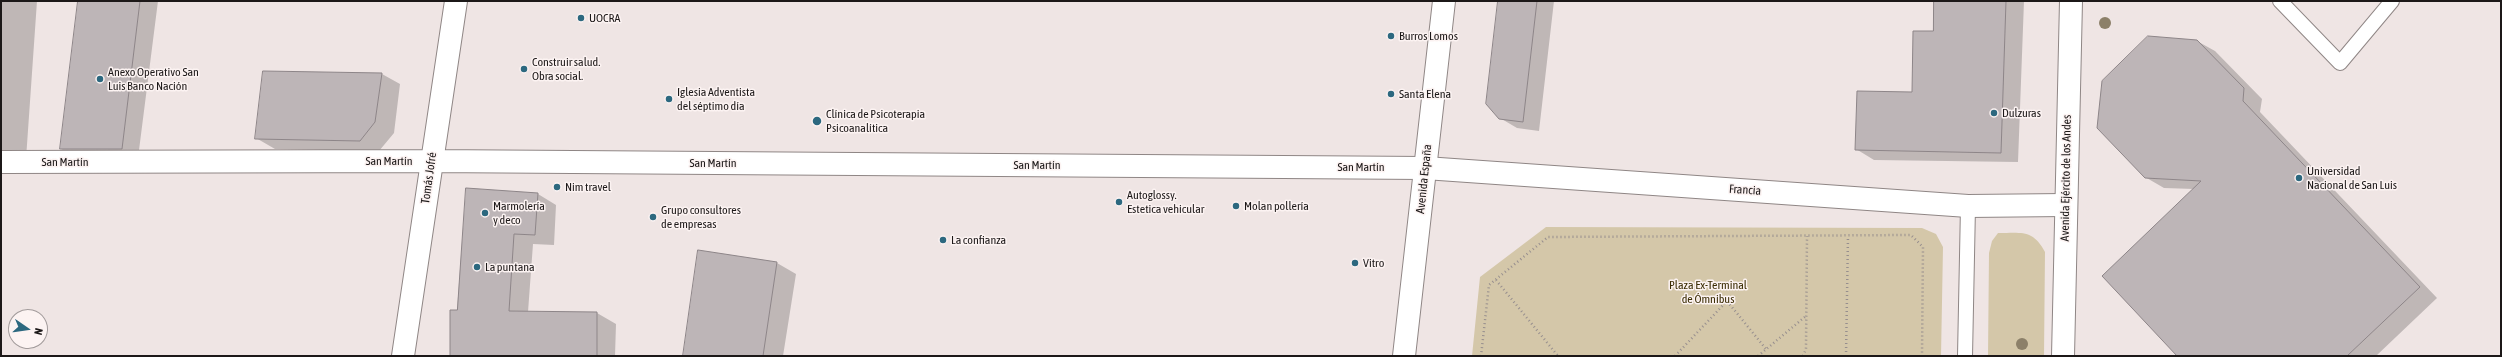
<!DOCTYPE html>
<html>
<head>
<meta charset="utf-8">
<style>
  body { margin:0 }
  #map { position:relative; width:2502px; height:357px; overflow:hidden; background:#efe5e4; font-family:"Asap Condensed",sans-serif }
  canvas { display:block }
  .frame { position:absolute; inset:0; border:2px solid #1c1818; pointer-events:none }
  .north { position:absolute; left:8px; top:309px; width:40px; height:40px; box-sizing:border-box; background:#fcf3f2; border:1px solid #a29b9b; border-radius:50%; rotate:103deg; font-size:11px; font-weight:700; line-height:16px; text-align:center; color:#1c1818 }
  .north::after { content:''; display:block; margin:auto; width:14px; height:18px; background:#2c687f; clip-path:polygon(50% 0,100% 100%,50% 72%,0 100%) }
</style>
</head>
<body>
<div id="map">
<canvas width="2502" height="357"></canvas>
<div class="frame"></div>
<div class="north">N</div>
</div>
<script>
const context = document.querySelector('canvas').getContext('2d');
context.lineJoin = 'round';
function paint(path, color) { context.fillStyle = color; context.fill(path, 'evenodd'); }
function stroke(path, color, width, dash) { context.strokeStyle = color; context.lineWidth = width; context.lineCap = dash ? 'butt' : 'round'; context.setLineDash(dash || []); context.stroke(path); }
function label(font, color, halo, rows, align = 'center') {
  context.font = font + ' "Asap Condensed",sans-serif'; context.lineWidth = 3; context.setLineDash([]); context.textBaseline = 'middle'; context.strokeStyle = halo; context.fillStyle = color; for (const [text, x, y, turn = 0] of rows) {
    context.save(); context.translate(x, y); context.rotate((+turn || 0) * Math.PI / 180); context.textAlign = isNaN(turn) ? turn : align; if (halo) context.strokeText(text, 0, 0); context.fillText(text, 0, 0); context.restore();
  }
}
const green = new Path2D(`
  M 1546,227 L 1922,228 L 1936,234 L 1943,247 L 1941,356 L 1472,356 L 1480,277 Z
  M 1998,233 C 2021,233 2033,229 2045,252 L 2044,356 L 1988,356 L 1989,253 L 1992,241 Z`);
const shadow = new Path2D(`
  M 1,1 L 37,1 L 26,159 L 1,167 Z
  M 79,1 L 158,1 L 138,158 L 77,158 L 61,149 Z
  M 1499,1 L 1554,1 L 1539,131 L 1517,128 L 1500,118 Z
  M 1935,1 L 2024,1 L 2018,162 L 1874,160 L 1856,149 L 1913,93 L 1934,32 Z
  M 2197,41 L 2215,51 L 2262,99 L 2260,112 L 2437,298 L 2376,356 L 2179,356 L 2194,189 L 2164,188 L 2145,177 Z
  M 382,74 L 400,84 L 394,133 L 379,151 L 275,149 L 256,138 Z
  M 538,194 L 556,205 L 554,245 L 533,244 L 528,312 L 597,313 L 616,324 L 615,356 L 451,356 L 458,311 Z
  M 699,251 L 777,263 L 796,274 L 783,356 L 684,356 Z`);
const building = new Path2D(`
  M 78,1 L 140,1 L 122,149 L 60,149 Z
  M 1498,1 L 1537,1 L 1523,122 L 1499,119 L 1486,104 Z
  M 1934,1 L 2006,1 L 2001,153 L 1855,150 L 1857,91 L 1912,92 L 1913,31 L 1933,31 Z
  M 2148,36 L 2197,40 L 2244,88 L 2243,101 L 2420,287 L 2347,356 L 2177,356 L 2102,276 L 2201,181 L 2145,178 L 2097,128 L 2102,81 Z
  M 263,71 L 382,73 L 375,122 L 360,141 L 255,139 Z
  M 466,188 L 538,193 L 535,235 L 514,234 L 509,311 L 597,312 L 597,356 L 450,356 L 450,310 L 457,310 Z
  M 698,250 L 777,262 L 763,356 L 683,356 Z`);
const path = new Path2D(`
  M 1496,280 L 1558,356
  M 1481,356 L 1489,285 L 1548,237 L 1911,235 L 1923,247 L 1922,356
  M 1675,356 L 1727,301 L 1766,349
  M 1758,356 L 1806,316
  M 1803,356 L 1806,349 L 1807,236
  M 1846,356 L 1848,236`);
const lane = new Path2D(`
  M 2280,1 L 2340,63 L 2392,1
  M 1965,356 L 1968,206`);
const street = new Path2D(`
  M 1,162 L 431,161 L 1425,168 L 1968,206 L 2065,205
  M 403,356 L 456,1`);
const secondary = new Path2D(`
  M 1404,356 L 1444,1
  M 2063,356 L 2071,1`);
const trees = [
  [2105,23],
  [2022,344]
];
const markers = [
  [581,18,4,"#2c687f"],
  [1391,36,4,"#2c687f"],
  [524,69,4,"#2c687f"],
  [100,79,4,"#2c687f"],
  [1391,94,4,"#2c687f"],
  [669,99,4,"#2c687f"],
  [1994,113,4,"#2c687f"],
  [817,121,5,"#2c687f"],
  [2299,178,4,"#2c687f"],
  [557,187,4,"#2c687f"],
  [1119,202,4,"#2c687f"],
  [1236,206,4,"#2c687f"],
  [485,213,4,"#2c687f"],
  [653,217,4,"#2c687f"],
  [943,240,4,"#2c687f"],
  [1355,263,4,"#2c687f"],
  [477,267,4,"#2c687f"]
];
const poiNames = [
  ["UOCRA",589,18],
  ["Burros Lomos",1399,36],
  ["Construir salud.",532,62],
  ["Obra social.",532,76],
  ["Anexo Operativo San",108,72],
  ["Luis Banco Nación",108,86],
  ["Iglesia Adventista",677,92],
  ["del séptimo día",677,106],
  ["Santa Elena",1399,94],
  ["Dulzuras",2002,113],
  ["Clínica de Psicoterapia",826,114],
  ["Psicoanalítica",826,128],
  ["Universidad",2307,171],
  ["Nacional de San Luis",2307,185],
  ["Nim travel",565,187],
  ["Autoglossy.",1127,195],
  ["Estetica vehicular",1127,209],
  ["Marmolería",493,206],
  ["y deco",493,220],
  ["Molan pollería",1244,206],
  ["Grupo consultores",661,210],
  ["de empresas",661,224],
  ["La confianza",951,240],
  ["Vitro",1363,263],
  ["La puntana",485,267]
];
const streetNames = [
  ["San Martín",389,161],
  ["San Martín",65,162],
  ["San Martín",713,163],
  ["San Martín",1037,165],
  ["San Martín",1361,167],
  ["Tomás Jofré",429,178,-82],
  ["Avenida Ejército de los Andes",2066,178,-89],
  ["Avenida España",1424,179,-84],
  ["Francia",1745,190,4]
];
const parkNames = [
  ["Plaza Ex-Terminal",1708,285],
  ["de Ómnibus",1708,299]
];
paint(green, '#d4c7a9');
paint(shadow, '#0003');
paint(building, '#bdb5b7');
stroke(building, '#8d8588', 1);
stroke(lane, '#8f8685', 16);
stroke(street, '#8f8685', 24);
stroke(secondary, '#8f8685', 24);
stroke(path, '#968e8e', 2.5, [1, 3]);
stroke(lane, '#fff', 14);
stroke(street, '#fff', 22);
stroke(secondary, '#fff', 22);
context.fillStyle = '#8c8069';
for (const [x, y] of trees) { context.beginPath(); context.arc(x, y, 6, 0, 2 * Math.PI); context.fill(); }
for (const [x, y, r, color] of markers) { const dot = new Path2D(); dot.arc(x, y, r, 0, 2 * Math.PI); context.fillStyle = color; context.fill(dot); stroke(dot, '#fcf3f2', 1.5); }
label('12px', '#1c1818', '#fcf3f2', poiNames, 'left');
label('12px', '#1c1818', '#fcf3f2', streetNames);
label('12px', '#3b2d04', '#fcf3f2', parkNames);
</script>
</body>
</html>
